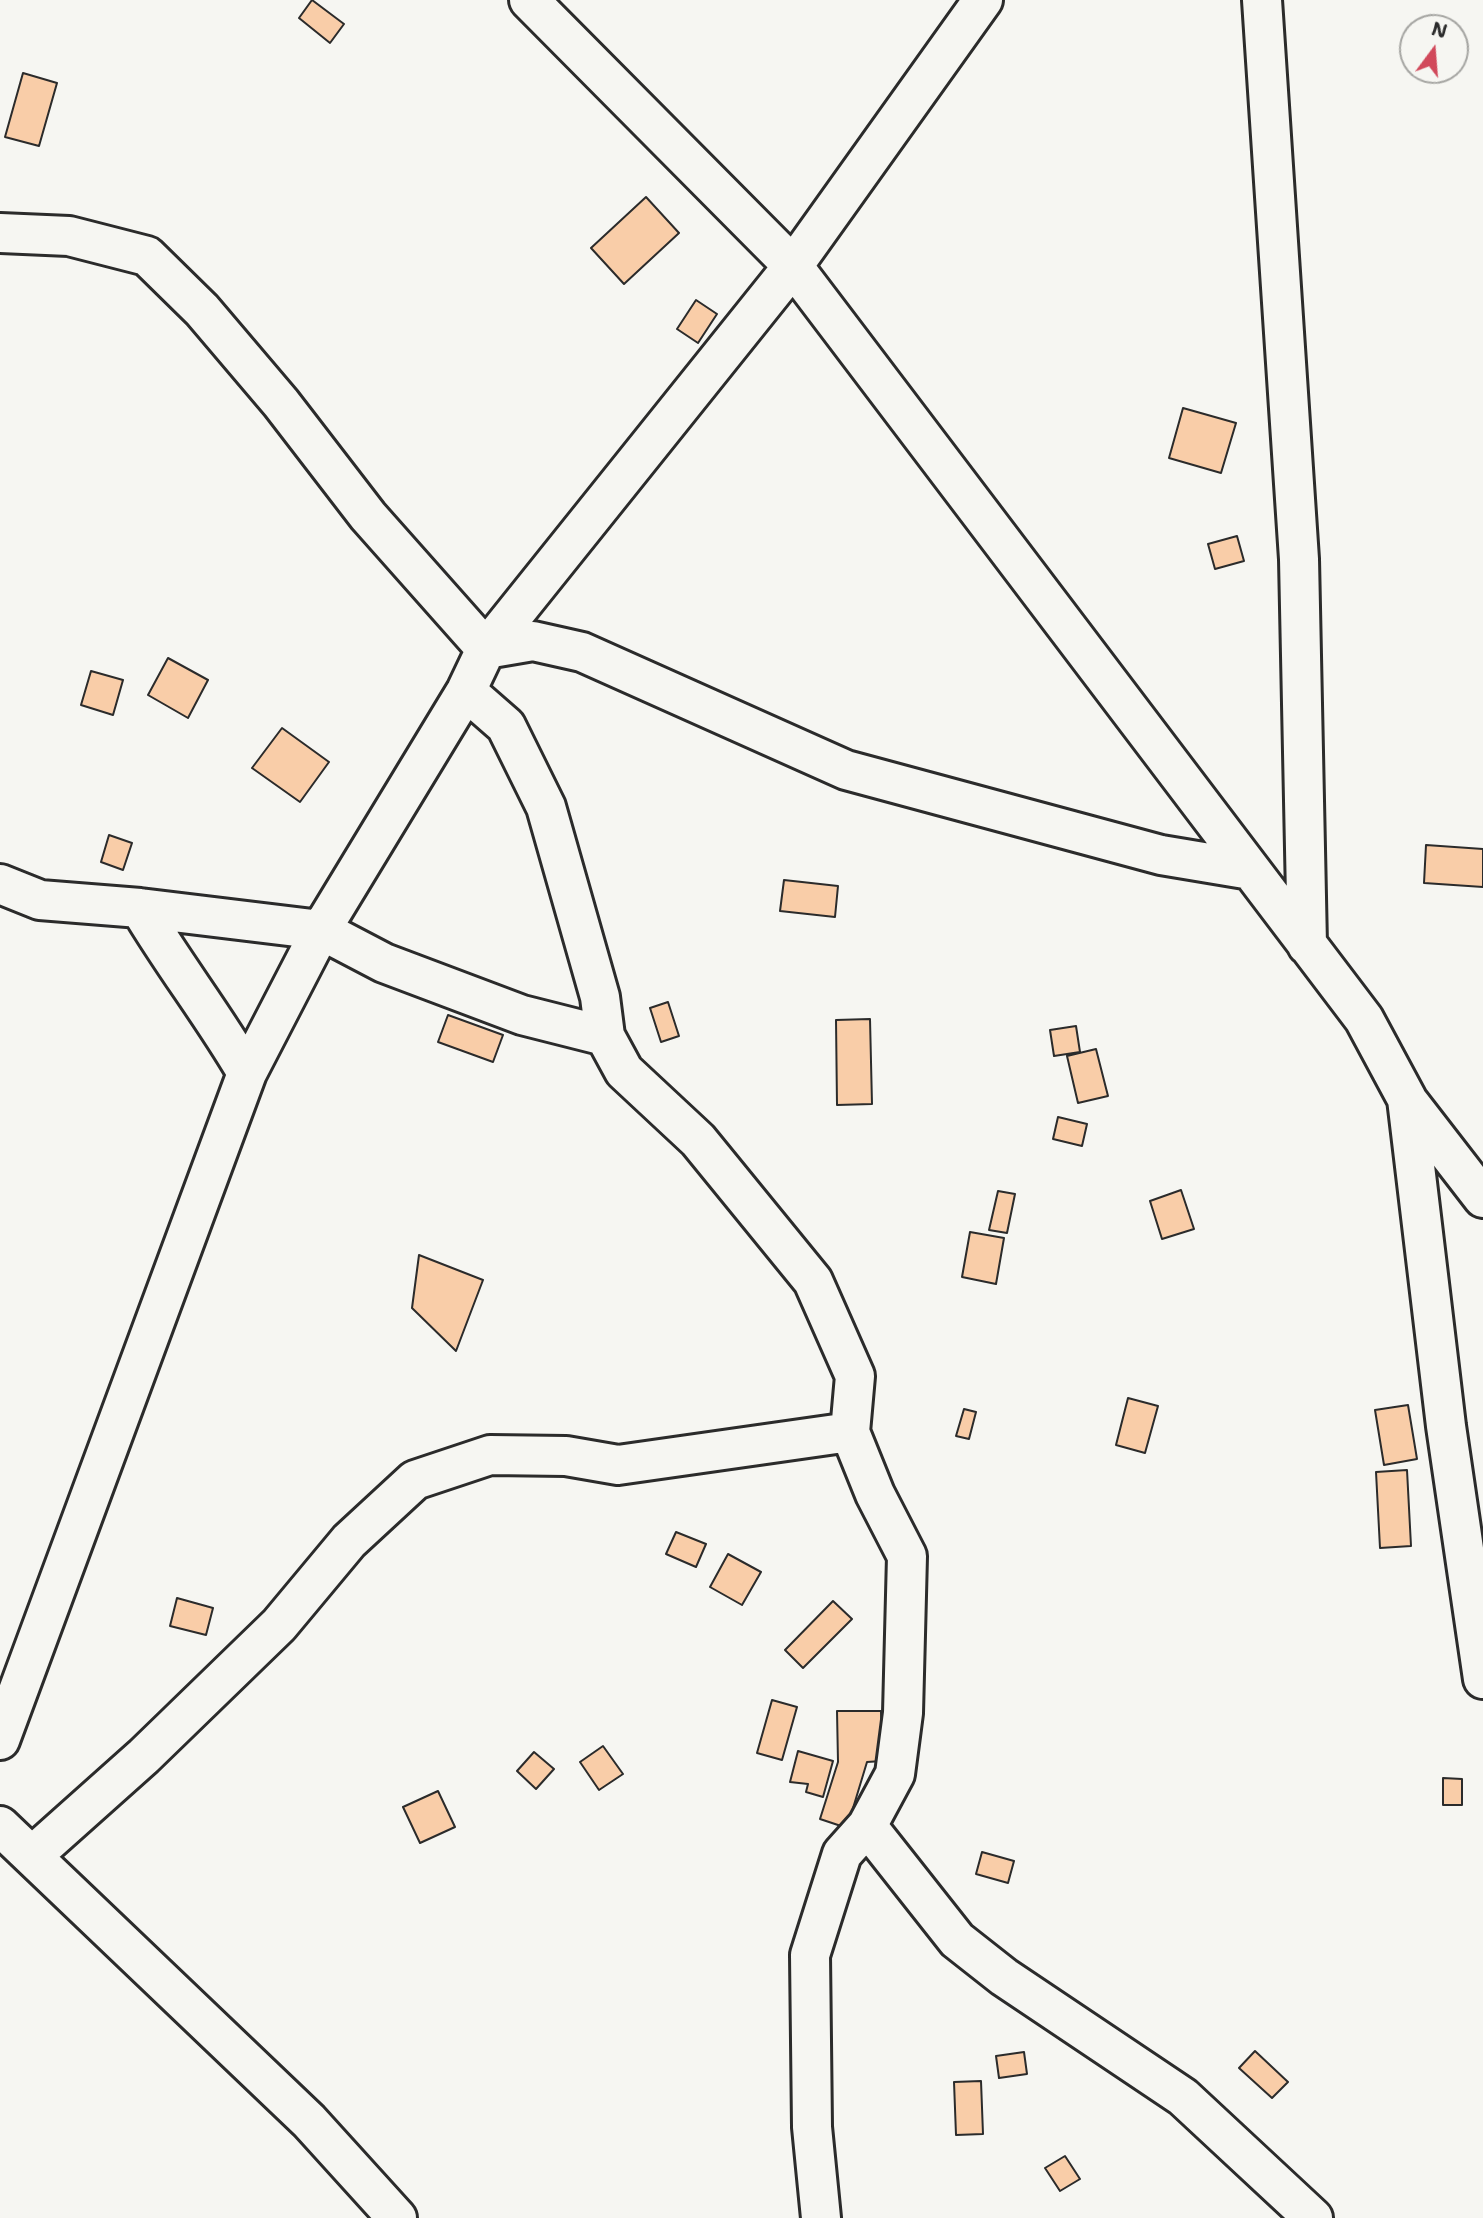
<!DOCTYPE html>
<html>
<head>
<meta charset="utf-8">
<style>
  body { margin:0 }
  #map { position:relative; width:1483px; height:2218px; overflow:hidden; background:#f6f6f2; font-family:"Shantell Sans",sans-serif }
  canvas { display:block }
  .north { position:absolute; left:1399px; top:14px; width:70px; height:70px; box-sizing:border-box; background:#f6f6f2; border:2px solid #a5a5a2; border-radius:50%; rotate:16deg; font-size:19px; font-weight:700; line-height:28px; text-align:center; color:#2b2b2b }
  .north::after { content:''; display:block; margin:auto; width:24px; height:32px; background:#d1495b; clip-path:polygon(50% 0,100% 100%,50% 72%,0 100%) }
</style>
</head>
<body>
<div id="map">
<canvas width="1483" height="2218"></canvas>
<div class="north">N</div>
</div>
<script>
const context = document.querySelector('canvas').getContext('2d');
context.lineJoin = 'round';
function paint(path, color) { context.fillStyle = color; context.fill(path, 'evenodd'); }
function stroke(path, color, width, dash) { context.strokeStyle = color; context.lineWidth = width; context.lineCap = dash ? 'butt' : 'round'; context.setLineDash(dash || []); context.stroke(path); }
const building = new Path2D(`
  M 312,0 L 344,24 L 330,43 L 299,18 Z
  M 23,73 L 57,83 L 39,146 L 5,137 Z
  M 646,197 L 679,233 L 624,284 L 591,248 Z
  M 696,300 L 717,314 L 698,343 L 677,329 Z
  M 1183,408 L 1236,423 L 1221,473 L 1169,458 Z
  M 1237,536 L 1244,561 L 1215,569 L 1208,544 Z
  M 168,658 L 208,680 L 188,718 L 148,695 Z
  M 91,671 L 123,680 L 113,715 L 81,705 Z
  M 282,728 L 329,762 L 300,802 L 252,768 Z
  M 109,835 L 132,843 L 123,870 L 101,862 Z
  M 1426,845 L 1483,849 L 1483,887 L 1424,883 Z
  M 784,880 L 838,886 L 835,917 L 780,911 Z
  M 668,1002 L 679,1036 L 661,1042 L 650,1008 Z
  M 448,1015 L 503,1035 L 493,1062 L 438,1042 Z
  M 870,1019 L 872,1104 L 837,1105 L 836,1020 Z
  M 1076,1026 L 1080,1052 L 1054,1056 L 1050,1030 Z
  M 1096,1049 L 1108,1096 L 1078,1103 L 1067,1056 Z
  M 1058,1117 L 1087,1124 L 1082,1146 L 1053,1139 Z
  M 1181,1190 L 1194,1229 L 1162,1239 L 1150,1201 Z
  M 998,1191 L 1015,1194 L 1007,1233 L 989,1230 Z
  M 970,1232 L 1004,1238 L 996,1284 L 962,1277 Z
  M 419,1255 L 483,1280 L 456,1351 L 412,1308 Z
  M 1128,1398 L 1158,1406 L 1145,1453 L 1116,1445 Z
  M 1408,1405 L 1417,1459 L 1384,1465 L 1375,1410 Z
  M 964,1409 L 976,1412 L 969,1439 L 956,1436 Z
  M 1407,1470 L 1411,1546 L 1380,1548 L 1376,1472 Z
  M 676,1532 L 706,1544 L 696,1567 L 666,1554 Z
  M 728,1554 L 761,1572 L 742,1605 L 710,1587 Z
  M 177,1598 L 213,1608 L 206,1635 L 170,1626 Z
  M 833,1601 L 852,1619 L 803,1668 L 785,1650 Z
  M 772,1700 L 797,1707 L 782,1760 L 757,1753 Z
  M 837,1711 L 881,1711 L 882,1761 L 867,1762 L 847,1828 L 820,1819 L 838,1762 Z
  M 603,1746 L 623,1774 L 599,1790 L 580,1762 Z
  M 798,1751 L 833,1761 L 823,1797 L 806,1792 L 808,1784 L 790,1782 Z
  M 534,1752 L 554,1769 L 536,1789 L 517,1771 Z
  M 1443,1778 L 1462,1779 L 1462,1805 L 1443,1805 Z
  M 438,1791 L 455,1827 L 420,1843 L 403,1807 Z
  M 982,1852 L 1014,1861 L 1008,1883 L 976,1874 Z
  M 1255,2051 L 1288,2082 L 1272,2098 L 1239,2068 Z
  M 1024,2052 L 1027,2074 L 999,2078 L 996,2056 Z
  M 981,2081 L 983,2134 L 956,2135 L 954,2082 Z
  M 1065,2156 L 1080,2179 L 1060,2191 L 1045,2168 Z`);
const minor = new Path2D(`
  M 529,0 L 793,266 L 1364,1019 L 1407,1099 L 1446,1426 L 1483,1679
  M 1262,0 L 1299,559 L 1307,945
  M 0,233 L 69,236 L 147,256 L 202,310 L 281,403 L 368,516 L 486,649 L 533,641 L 582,652 L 846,770 L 1161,855 L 1251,870
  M 466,691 L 506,726 L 546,807 L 600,997 L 605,1036 L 624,1071 L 698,1140 L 813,1281 L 855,1376 L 850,1432 L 875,1494 L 907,1556 L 903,1713 L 895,1774 L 867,1826 L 842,1854 L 810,1955 L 812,2127 L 821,2218
  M 0,884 L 40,900 L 140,908 L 321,930 L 384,963 L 522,1015 L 605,1036
  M 140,908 C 173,964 214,1016 247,1073
  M 1408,1101 L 1483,1198
  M 0,1740 L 247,1073 L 321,930 L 466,691 L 486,649 L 793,266 L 983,0
  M 0,1826 L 309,2121 L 397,2218
  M 867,1826 L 957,1940 L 1004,1977 L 1183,2097 L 1313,2218
  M 32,1856 L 144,1756 L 279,1625 L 349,1541 L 415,1480 L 490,1455 L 566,1456 L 618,1465 L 850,1432`);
paint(building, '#f9cda8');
stroke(building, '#2b2b2b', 2);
stroke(minor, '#2b2b2b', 44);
stroke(minor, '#f6f6f2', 38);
</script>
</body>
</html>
